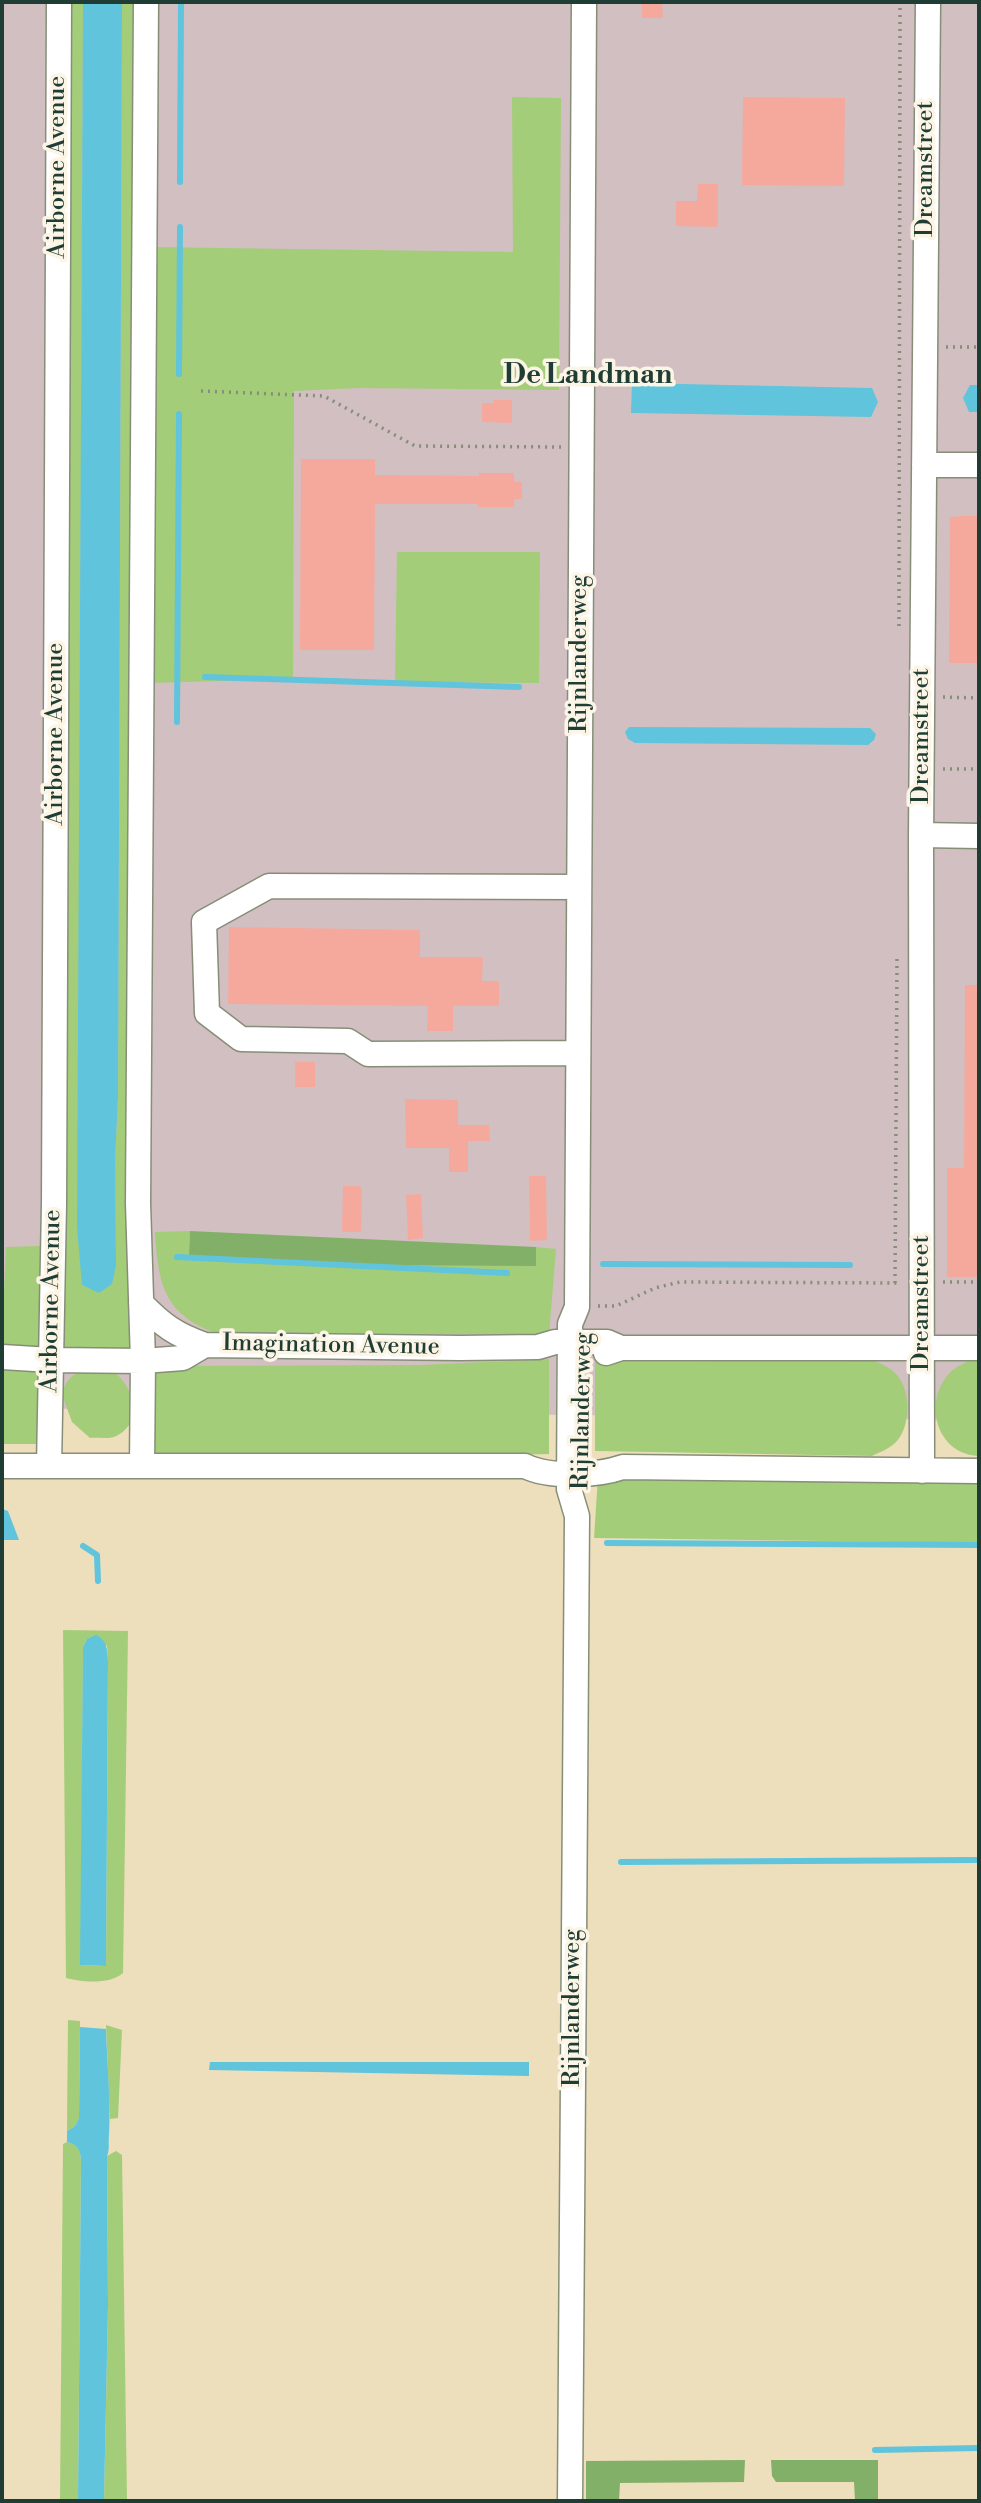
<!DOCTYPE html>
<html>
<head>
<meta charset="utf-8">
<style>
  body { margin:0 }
  #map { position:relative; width:981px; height:2503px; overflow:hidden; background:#eddebc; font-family:"Libre Bodoni",serif }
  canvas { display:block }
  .frame { position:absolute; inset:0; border:4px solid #1f3d34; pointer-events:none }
</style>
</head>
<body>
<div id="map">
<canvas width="981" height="2503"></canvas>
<div class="frame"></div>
</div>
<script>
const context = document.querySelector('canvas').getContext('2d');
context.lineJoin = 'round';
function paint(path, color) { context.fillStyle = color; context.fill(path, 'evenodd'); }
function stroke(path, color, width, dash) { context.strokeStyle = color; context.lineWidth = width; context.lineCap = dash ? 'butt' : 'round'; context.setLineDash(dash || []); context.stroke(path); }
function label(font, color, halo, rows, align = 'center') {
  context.font = font + ' "Libre Bodoni",serif'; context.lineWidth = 7; context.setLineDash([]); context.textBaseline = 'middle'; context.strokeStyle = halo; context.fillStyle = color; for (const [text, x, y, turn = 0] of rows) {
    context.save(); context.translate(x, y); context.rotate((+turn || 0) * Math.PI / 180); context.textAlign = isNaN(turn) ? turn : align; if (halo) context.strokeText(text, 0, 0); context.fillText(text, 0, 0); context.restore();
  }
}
const industrial = new Path2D(`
  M 2,2 L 979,2 L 979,1420 L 2,1408 Z`);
const green = new Path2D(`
  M 66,2 L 83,2 L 78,1156 L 79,1179 L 116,1265 L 115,1160 L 118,1096 L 122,2 L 140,2 L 133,1344 L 130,1350 L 63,1352 Z
  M 512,97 L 561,98 L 559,390 L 359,388 L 294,391 L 293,679 L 148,683 L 150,247 L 513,252 Z
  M 397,552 L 540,552 L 539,683 L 395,682 Z
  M 190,1231 L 189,1254 L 536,1266 L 536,1247 L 556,1249 L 549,1335 L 213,1332 C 163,1313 158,1281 155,1232 Z
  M 40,1246 L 39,1353 L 2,1352 L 2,1294 L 4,1292 L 6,1247 Z
  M 549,1359 L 549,1454 L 409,1457 L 157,1455 L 154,1452 L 155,1366 L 423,1365 Z
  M 874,1361 C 882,1364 891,1368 897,1375 C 911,1391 911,1427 896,1442 C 889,1449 880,1452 872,1456 L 595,1451 L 595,1362 Z
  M 970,1361 L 979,1361 L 979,1456 C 926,1454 920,1376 970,1361 Z
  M 2,1362 L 38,1363 L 38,1444 L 2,1444 Z
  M 79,1372 L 114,1372 C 133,1386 144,1421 118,1435 C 111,1440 98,1437 90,1438 L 72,1422 L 64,1400 L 61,1400 C 63,1386 67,1378 79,1372 Z
  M 598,1477 L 979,1480 L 979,1543 L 594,1538 Z
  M 63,1630 L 128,1631 L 123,1973 C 109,1985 82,1982 66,1978 ZM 87,1639 L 107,1646 L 108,1660 L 106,1966 L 81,1965 L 83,1647 Z
  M 68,2020 L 80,2021 L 80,2027 L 79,2118 L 75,2126 L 67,2131 Z
  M 106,2025 L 122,2030 L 118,2118 L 110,2119 Z
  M 67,2142 C 78,2143 80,2150 81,2160 L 78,2501 L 60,2501 L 63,2144 Z
  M 116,2151 L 122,2155 L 127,2501 L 104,2501 L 108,2305 L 107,2156 Z`);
const forest = new Path2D(`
  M 190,1231 L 536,1247 L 536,1266 L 352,1265 L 189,1255 Z
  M 745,2460 L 744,2482 L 620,2483 L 619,2501 L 586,2501 L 586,2461 Z
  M 771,2460 L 878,2460 L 878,2501 L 855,2501 L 854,2482 L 776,2482 L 772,2476 Z`);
const water = new Path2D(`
  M 83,2 L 122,2 L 118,1096 L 115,1160 L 116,1265 L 112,1284 L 99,1293 L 82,1285 L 77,1227 Z
  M 632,383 L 872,388 L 878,402 L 871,417 L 631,413 Z
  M 970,385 L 979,385 L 979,412 L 969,412 L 963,398 Z
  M 629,727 L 870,728 L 876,734 L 874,740 L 868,745 L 635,743 L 628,739 L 625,732 Z
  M 2,1509 L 8,1511 L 19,1540 L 2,1540 Z
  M 96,1635 C 107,1640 107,1649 108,1660 L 106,1966 L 80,1965 L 83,1647 L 87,1639 Z
  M 80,2027 L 106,2029 C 107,2064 111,2100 109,2135 C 108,2143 110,2149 107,2156 L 108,2305 L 104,2501 L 78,2501 L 81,2160 C 80,2150 78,2144 67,2142 L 67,2131 L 75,2126 L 79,2118 Z
  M 210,2062 L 529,2062 L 529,2076 L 209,2070 Z`);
const stream = new Path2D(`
  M 180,182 L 181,2
  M 179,374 L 180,227
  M 205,677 L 519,687
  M 177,722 L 179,414
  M 177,1257 L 507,1273
  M 603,1264 L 850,1265
  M 607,1543 L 979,1545
  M 83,1546 L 97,1555 L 98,1581
  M 621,1862 L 979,1860
  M 875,2450 L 979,2448`);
const building = new Path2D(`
  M 642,2 L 662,2 L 663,18 L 642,18 Z
  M 743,97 L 845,98 L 844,186 L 742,185 Z
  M 698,184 L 718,184 L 718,227 L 676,226 L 676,201 L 697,201 Z
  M 494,400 L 512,400 L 512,423 L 482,422 L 482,403 L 494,403 Z
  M 301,459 L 375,459 L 375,475 L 479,476 L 479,473 L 514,473 L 514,482 L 522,482 L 522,499 L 514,499 L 514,507 L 478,507 L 478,504 L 375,504 L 374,650 L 300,650 Z
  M 962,516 L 979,516 L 979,663 L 949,663 L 950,517 Z
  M 229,927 L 420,930 L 420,957 L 483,957 L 482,981 L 499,981 L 499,1006 L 453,1006 L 453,1031 L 427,1031 L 428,1006 L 228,1004 Z
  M 965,985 L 979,985 L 979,1277 L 947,1277 L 947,1168 L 964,1168 Z
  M 295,1062 L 315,1062 L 315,1087 L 295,1087 Z
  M 405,1099 L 458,1100 L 458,1125 L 489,1125 L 490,1141 L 468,1141 L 468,1172 L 449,1172 L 449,1148 L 406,1148 Z
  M 529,1176 L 546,1176 L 547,1240 L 530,1241 Z
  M 343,1186 L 360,1186 L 362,1190 L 361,1232 L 342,1232 Z
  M 421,1194 L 423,1238 L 408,1240 L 406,1195 Z`);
const path = new Path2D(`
  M 946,347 L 979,347
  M 201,391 L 324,396 L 415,446 L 561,447
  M 899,626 L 900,2
  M 943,697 L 979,698
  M 943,769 L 979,769
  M 943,1282 L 979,1282
  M 895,1283 L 897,959
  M 598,1306 L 616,1306 L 655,1288 L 680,1282 L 897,1283`);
const minor = new Path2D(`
  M 924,465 L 979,465
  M 921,835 L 979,836
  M 578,1053 L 368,1054 L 348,1041 L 241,1039 L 207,1013 L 204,922 L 269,886 L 579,887
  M 141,1303 C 162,1325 176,1335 205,1345
  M 606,1353 L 621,1348 L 979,1348
  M 2,1357 L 51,1360 L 143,1361 L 183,1358 L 205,1345 L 460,1348 L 538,1347 L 555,1342 L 607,1342 L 621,1348
  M 2,1466 L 525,1466 C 549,1478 597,1476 623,1467 L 979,1471
  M 49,1466 L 54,1204 L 59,2
  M 142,1466 L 143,1361 L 138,1203 L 146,2
  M 922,1471 L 921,835 L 928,2
  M 570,2501 L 577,1516 L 569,1489 L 570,1324 L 577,1307 L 584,2`);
const streetNames = [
  ["Airborne Avenue",58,167,-90],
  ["Dreamstreet",926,169,-90],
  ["Rijnlanderweg",580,654,-90],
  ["Airborne Avenue",56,734,-90],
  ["Dreamstreet",922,736,-90],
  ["Airborne Avenue",52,1301,-89],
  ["Dreamstreet",922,1303,-90],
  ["Imagination Avenue",331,1346,1],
  ["Rijnlanderweg",583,1411,-89],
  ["Rijnlanderweg",573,2008,-90]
];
const quarterNames = [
  ["De Landman",588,376]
];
paint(industrial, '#d2bfc1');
paint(green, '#a4cd79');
paint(forest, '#83b069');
paint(water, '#5fc4dc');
stroke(stream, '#5fc4dc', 6);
paint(building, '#f5a99d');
stroke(minor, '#868e78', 27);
stroke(path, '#868e78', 3.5, [2, 5]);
stroke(minor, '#fff', 24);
label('24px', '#1f3d34', '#fcf5e5', streetNames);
label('bold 28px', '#1f3d34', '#fcf5e5', quarterNames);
</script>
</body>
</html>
